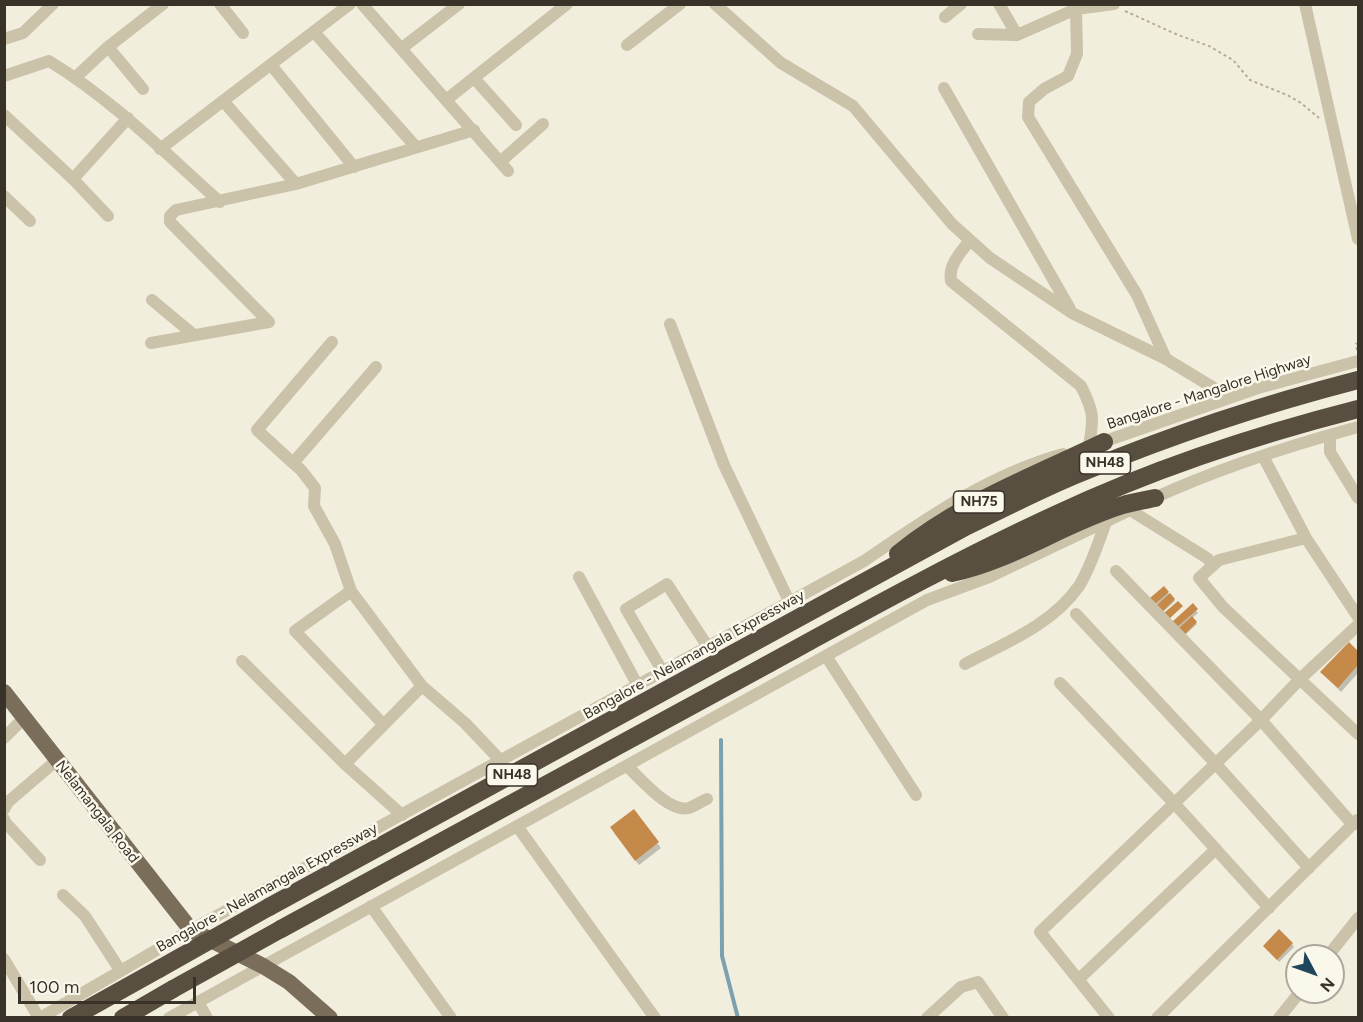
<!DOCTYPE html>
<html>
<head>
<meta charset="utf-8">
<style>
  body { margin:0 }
  #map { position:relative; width:1363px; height:1022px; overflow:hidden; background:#f2eede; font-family:Figtree,sans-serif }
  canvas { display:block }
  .frame { position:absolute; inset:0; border:6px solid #383229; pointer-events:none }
  .north { position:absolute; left:1285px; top:944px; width:60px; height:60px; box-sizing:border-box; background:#faf7eb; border:2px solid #aca89d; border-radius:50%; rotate:131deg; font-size:16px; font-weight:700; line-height:24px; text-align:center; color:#383229 }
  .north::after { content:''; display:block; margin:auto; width:21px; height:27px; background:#1f465a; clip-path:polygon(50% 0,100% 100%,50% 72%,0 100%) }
  .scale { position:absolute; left:18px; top:977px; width:178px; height:27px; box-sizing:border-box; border:3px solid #383229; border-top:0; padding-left:8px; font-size:18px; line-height:21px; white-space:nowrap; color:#383229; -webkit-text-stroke:4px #faf7eb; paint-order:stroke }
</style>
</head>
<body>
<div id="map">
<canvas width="1363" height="1022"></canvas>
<div class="frame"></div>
<div class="north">N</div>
<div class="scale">100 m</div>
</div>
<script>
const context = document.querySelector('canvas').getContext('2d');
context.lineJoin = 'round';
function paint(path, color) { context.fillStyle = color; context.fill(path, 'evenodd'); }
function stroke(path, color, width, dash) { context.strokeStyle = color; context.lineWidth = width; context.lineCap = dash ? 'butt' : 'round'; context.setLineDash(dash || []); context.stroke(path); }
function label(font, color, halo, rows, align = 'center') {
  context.font = font + ' Figtree,sans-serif'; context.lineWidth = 5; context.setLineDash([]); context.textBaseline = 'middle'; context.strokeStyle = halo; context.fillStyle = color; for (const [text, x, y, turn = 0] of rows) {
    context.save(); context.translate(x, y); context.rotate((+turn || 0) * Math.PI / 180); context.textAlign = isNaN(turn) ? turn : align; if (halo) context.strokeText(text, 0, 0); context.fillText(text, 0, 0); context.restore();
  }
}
const shadow = new Path2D(`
  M 1168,593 L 1175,601 L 1163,612 L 1152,599 Z
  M 1196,610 L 1198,613 L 1192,618 L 1197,624 L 1185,635 L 1176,625 Z
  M 1349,644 L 1358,653 L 1358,673 L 1341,692 L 1322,673 Z
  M 633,811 L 661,848 L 639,865 L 614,833 Z
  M 1292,944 L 1294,947 L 1279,962 L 1264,946 Z`);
const stream = new Path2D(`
  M 721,740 L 722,956 L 738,1018`);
const building = new Path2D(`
  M 1164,586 L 1169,592 L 1155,604 L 1150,598 Z
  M 1170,593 L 1175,599 L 1162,612 L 1156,606 Z
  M 1178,601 L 1183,606 L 1169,619 L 1164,613 Z
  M 1193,603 L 1198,609 L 1177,627 L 1172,622 Z
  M 1192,616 L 1197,622 L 1184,635 L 1178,629 Z
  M 1349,642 L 1358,651 L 1358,665 L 1338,688 L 1320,672 Z
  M 634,809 L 659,842 L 635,861 L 610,827 Z
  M 1279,929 L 1293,943 L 1277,960 L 1263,946 Z`);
const path = new Path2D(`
  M 1125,11 L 1178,35 L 1209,46 L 1233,60 L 1250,80 L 1287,95 L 1301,103 L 1319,118
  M 1357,350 L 1356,344 L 1358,343`);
const minor = new Path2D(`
  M 220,4 L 243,33
  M 362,4 L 508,171
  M 715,4 L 781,63 L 853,106 L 952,224 L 990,258 L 1072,313 L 1166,359 L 1214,388 L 1221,401
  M 999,4 L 1017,35
  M 1073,4 L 1076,9 L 1077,54 L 1068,76 L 1044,89 L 1029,102 L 1028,117 L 1137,295 L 1166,359
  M 1305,4 L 1358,239
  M 945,17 L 961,4
  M 314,32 L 416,147
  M 978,34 L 1017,35 L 1076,9 L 1114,4
  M 4,39 L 23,33 L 53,4
  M 627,45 L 680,4
  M 108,47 L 143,89
  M 402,48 L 459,4
  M 271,65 L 354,167
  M 4,76 L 49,61 C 113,100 165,153 220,202
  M 76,77 L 108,47 L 163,4
  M 474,78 L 516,125
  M 944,88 L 1070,309
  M 446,100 L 567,4
  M 224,102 L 296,184
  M 4,115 L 73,179 L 108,216
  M 160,149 L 350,4
  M 500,162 L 543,124
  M 73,179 L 128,118
  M 4,196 L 30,221
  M 970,240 C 961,252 948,265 951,281 L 1081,386 C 1094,412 1094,417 1089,446
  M 152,300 L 194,335
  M 670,324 L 724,465 L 789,601
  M 151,343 L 269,322 L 170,222 L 170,216 L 176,210 L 296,184 L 474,130
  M 376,367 L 293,463 L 301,470 L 315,488 L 314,506 L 335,544 L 351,591 L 422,686 L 465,723 L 501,761
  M 1330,435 L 1330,452 L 1358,498
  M 1097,444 L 1258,388 L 1358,361
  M 1263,456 L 1306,538 L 1358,617
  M 293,463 L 257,430 L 332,342
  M 1150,500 C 1216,469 1288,446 1358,427
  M 1130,510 L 1207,558 L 1213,565
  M 1306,538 L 1219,560 L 1199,578 L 1223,607 L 1358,734
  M 1116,571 L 1261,720 L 1353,825
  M 579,577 L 638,686
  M 351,591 L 295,631 L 383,724
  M 1076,614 L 1215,763 L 1309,868
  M 826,656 L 916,795
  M 242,661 L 345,764 L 402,815
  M 965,664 C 1005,643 1052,625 1079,586 C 1091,567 1098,543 1106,522
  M 663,672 L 626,609 L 667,584 L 708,647
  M 1060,683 L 1174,803 L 1269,908
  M 4,738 L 24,718
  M 345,764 L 422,686
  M 627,766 C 641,779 669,813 689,808 C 695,806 702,801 707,799
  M 4,809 L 8,802 L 57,760
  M 4,819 L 5,822 L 40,860
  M 517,826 L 655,1018
  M 63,895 L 85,916 L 120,970
  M 371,906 L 451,1018
  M 1328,956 L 1358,918
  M 4,959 L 39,1018
  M 1079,979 L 1216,849
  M 198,1002 L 207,1018
  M 40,1018 L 191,930 L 864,561 C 927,518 988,475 1063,454
  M 169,1018 L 927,600 L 989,577 L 1132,509
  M 927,1018 L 961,987 L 978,982 L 1003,1018
  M 1109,1018 L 1040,932 L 1261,720 L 1300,679 L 1358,625
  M 1157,1018 L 1357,820
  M 1279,1018 L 1300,992`);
const major = new Path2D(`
  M 4,692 L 191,930 L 263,966 L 289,982 L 330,1018`);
const highway = new Path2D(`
  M 898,554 C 958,504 1034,476 1104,442
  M 952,573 C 1013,560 1064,523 1123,505 C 1133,502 1145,500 1155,498
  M 269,907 L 965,527 C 1005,508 1044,487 1085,471 C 1174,434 1265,404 1358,380
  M 281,929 C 433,846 585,764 737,681 C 842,624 948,564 1057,514 C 1153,469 1256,435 1358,409
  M 71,1018 L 159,969
  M 123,1018 L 173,989`);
const highwayBridge = new Path2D(`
  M 159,969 L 269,907
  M 173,989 L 281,929`);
const shields = [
  [1105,463,51],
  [979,502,51],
  [512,775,51]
];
const shieldNames = [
  ["NH48",1105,463],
  ["NH75",979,502],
  ["NH48",512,775]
];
const streetNames = [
  ["Bangalore - Mangalore Highway",1209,392,-18],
  ["Bangalore - Nelamangala Expressway",694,655,-29],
  ["Nelamangala Road",97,812,52],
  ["Bangalore - Nelamangala Expressway",267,888,-29]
];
paint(shadow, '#0003');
stroke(stream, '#7da0af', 4);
paint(building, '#c5894a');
stroke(path, '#b7ac94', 2, [3, 3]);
stroke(minor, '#cbc2aa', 12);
stroke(major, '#7a6e5b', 16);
stroke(highway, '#594f41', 18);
stroke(highwayBridge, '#594f41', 18);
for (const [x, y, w] of shields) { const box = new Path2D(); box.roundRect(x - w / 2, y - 11, w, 22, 4.5); context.fillStyle = '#faf7eb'; context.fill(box); stroke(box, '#383229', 1.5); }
label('bold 14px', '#383229', null, shieldNames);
label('15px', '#383229', '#faf7eb', streetNames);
</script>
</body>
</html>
